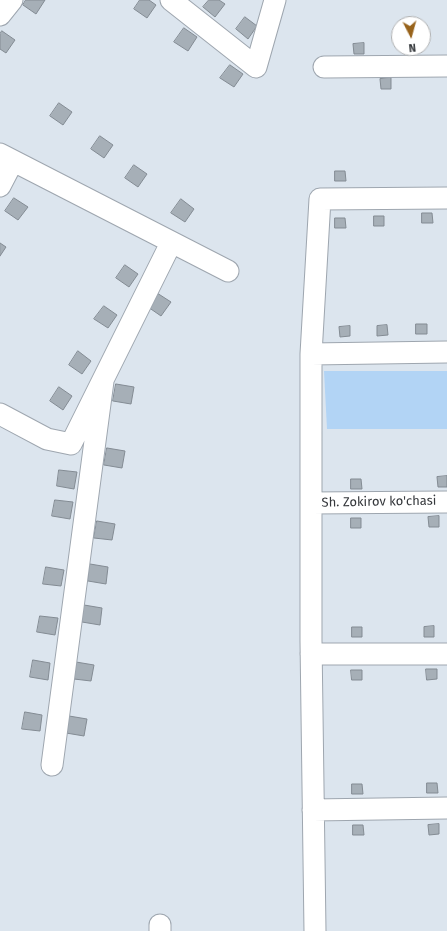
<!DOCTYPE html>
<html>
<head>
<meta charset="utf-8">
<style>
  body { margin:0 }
  #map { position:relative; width:447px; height:931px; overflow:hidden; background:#dce5ee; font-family:"Fira Sans",sans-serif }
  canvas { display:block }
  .north { position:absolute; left:391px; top:16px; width:40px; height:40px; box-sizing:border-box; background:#fff; border:1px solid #afb0b1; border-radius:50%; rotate:174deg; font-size:11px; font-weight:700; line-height:16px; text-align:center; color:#36393d }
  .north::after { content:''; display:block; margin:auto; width:14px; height:18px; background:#98631b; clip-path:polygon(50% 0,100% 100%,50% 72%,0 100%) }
</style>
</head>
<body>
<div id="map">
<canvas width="447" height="931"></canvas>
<div class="north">N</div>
</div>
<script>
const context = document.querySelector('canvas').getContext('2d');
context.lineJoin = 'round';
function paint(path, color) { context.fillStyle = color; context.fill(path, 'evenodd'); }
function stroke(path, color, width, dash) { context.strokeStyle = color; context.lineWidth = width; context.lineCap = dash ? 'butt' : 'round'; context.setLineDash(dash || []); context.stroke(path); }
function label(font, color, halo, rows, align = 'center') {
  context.font = font + ' "Fira Sans",sans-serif'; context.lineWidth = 3; context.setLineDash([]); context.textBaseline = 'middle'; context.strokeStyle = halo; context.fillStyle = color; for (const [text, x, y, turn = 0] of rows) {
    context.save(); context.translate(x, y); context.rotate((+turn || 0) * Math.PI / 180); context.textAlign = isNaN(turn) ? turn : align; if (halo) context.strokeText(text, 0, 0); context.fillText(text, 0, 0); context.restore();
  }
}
const green = new Path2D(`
  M 324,371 L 447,371 L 447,429 L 327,429 Z`);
const building = new Path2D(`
  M 26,0 L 45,0 L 36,14 L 23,5 Z
  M 140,0 L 149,0 L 156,5 L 147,18 L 134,9 Z
  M 209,0 L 219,0 L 225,4 L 215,17 L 203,7 Z
  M 245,17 L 257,26 L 248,39 L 236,29 Z
  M 184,28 L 197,37 L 188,51 L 174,42 Z
  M 2,31 L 15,40 L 6,53 L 0,49 L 0,34 Z
  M 364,43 L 364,54 L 354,54 L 353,44 Z
  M 405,48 L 416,48 L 416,52 L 405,53 Z
  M 230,65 L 243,74 L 234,87 L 220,78 Z
  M 391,78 L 391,89 L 381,89 L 380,79 Z
  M 59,103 L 72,112 L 63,125 L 50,116 Z
  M 100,136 L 113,145 L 104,158 L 91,149 Z
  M 134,165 L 147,174 L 138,187 L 125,178 Z
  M 335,171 L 345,171 L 346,181 L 335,181 Z
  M 14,198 L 28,207 L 18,220 L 5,211 Z
  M 181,199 L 194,209 L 185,222 L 171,213 Z
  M 422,213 L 432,213 L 433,223 L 422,223 Z
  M 374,216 L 384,216 L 384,226 L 374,226 Z
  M 335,218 L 345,218 L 346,228 L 335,228 Z
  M 0,243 L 6,247 L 0,256 Z
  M 125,265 L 138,274 L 129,287 L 116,278 Z
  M 157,293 L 171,302 L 161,316 L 148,307 Z
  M 104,306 L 117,315 L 108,328 L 94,319 Z
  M 416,324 L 427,324 L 427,334 L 416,334 Z
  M 387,325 L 388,335 L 377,336 L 377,326 Z
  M 350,326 L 350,336 L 340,337 L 339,327 Z
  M 78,351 L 91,361 L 82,374 L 69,365 Z
  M 116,384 L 134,387 L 131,404 L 113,401 Z
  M 59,387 L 72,396 L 63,410 L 50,401 Z
  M 107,448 L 125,451 L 122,468 L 104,465 Z
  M 59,470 L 77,472 L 74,489 L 57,486 Z
  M 447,476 L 447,487 L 438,487 L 437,477 Z
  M 351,479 L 361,479 L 362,489 L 351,489 Z
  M 55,500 L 73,502 L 70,519 L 52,516 Z
  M 439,516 L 439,527 L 429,527 L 428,517 Z
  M 351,518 L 361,518 L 361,528 L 351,528 Z
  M 97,521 L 115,524 L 112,540 L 94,538 Z
  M 90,564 L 108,567 L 106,584 L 88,581 Z
  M 46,567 L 64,570 L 61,586 L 43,584 Z
  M 84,605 L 102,608 L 100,625 L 82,622 Z
  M 40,616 L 58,618 L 55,635 L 37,632 Z
  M 434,626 L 434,637 L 424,637 L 424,627 Z
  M 352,627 L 362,627 L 362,637 L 352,637 Z
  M 33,660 L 50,663 L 48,680 L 30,677 Z
  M 76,662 L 94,665 L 91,681 L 74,679 Z
  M 426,669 L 437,669 L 437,679 L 427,680 Z
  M 351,670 L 362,670 L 362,680 L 352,680 Z
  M 25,712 L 42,715 L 40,731 L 22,729 Z
  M 69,716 L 87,719 L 84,736 L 66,733 Z
  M 427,783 L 437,783 L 438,793 L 427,793 Z
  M 352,784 L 362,784 L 363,794 L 352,794 Z
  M 439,824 L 439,834 L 429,835 L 428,825 Z
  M 353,825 L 363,825 L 364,835 L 353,835 Z`);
const minor = new Path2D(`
  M 171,0 L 256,67 L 275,0
  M 0,15 L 12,0
  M 324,67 L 447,66
  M 0,154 L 228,271
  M 0,186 L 13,161
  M 311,354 L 447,352
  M 0,414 L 47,439 L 71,444 L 171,243
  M 311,503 L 447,502
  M 311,654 L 447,654
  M 52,765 L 103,381
  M 313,810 L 447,808
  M 160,931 L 160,925
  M 315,931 L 311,641 L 311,354 L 320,199 L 447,198`);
const streetNames = [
  ["Sh. Zokirov ko'chasi",379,502,-1]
];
paint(green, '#b2d4f5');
paint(building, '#a6afb7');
stroke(building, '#838b93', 1);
stroke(minor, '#9ea6af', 23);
stroke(minor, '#fff', 21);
label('13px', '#36393d', '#fff', streetNames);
</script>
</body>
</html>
